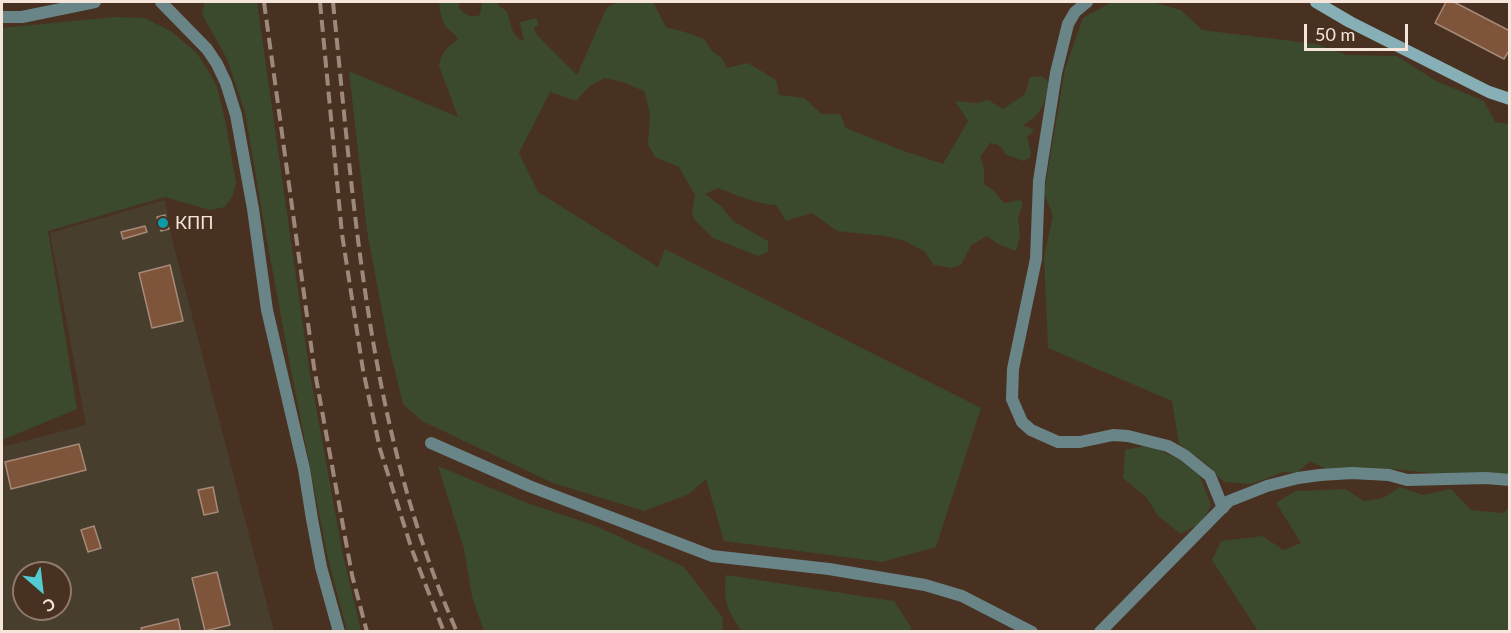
<!DOCTYPE html>
<html>
<head>
<meta charset="utf-8">
<style>
  body { margin:0 }
  #map { position:relative; width:1511px; height:633px; overflow:hidden; background:#493122; font-family:Lato,sans-serif }
  canvas { display:block }
  .frame { position:absolute; inset:0; border:3px solid #f5e5db; pointer-events:none }
  .north { position:absolute; left:12px; top:561px; width:60px; height:60px; box-sizing:border-box; background:#493122; border:2px solid #8e796c; border-radius:50%; rotate:152deg; font-size:16px; font-weight:700; line-height:24px; text-align:center; color:#f5e5db }
  .north::after { content:''; display:block; margin:auto; width:21px; height:27px; background:#52ccd0; clip-path:polygon(50% 0,100% 100%,50% 72%,0 100%) }
  .scale { position:absolute; left:1304px; top:24px; width:104px; height:27px; box-sizing:border-box; border:3px solid #f5e5db; border-top:0; padding-left:8px; font-size:18px; line-height:21px; white-space:nowrap; color:#f5e5db; -webkit-text-stroke:4px #493122; paint-order:stroke }
</style>
</head>
<body>
<div id="map">
<canvas width="1511" height="633"></canvas>
<div class="frame"></div>
<div class="north">С</div>
<div class="scale">50 m</div>
</div>
<script>
const context = document.querySelector('canvas').getContext('2d');
context.lineJoin = 'round';
function paint(path, color) { context.fillStyle = color; context.fill(path, 'evenodd'); }
function stroke(path, color, width, dash) { context.strokeStyle = color; context.lineWidth = width; context.lineCap = dash ? 'butt' : 'round'; context.setLineDash(dash || []); context.stroke(path); }
function label(font, color, halo, rows, align = 'center') {
  context.font = font + ' Lato,sans-serif'; context.lineWidth = 4.5; context.setLineDash([]); context.textBaseline = 'middle'; context.strokeStyle = halo; context.fillStyle = color; for (const [text, x, y, turn = 0] of rows) {
    context.save(); context.translate(x, y); context.rotate((+turn || 0) * Math.PI / 180); context.textAlign = isNaN(turn) ? turn : align; if (halo) context.strokeText(text, 0, 0); context.fillText(text, 0, 0); context.restore();
  }
}
const industrial = new Path2D(`
  M 165,200 L 172,239 L 274,631 L 2,632 L 2,447 L 86,425 L 50,233 ZM 24,573 L 60,573 L 60,609 L 24,609 Z`);
const green = new Path2D(`
  M 205,2 L 257,2 L 309,368 L 343,555 L 361,631 L 347,631 L 327,554 L 289,360 L 266,235 L 245,112 L 227,59 L 202,14 Z
  M 439,2 L 459,2 L 459,8 C 466,15 470,18 480,15 L 482,2 L 497,2 L 499,6 L 507,11 C 511,22 511,38 524,41 L 520,22 L 536,18 L 539,24 L 534,28 L 537,35 L 577,75 L 607,7 L 619,2 L 653,2 L 666,27 L 688,33 L 704,39 L 713,52 L 721,57 L 727,68 L 748,63 L 776,80 L 779,95 L 804,98 L 822,114 L 840,114 L 846,128 L 901,150 L 943,164 L 968,121 L 955,101 L 977,103 L 988,100 L 1003,109 L 1025,94 L 1030,77 L 1041,76 L 1048,81 C 1048,101 1041,115 1023,125 L 1034,130 L 1027,137 L 1031,153 L 1029,158 L 1023,161 L 1005,154 C 1001,146 999,144 990,143 L 980,157 L 984,168 L 984,184 L 993,190 L 1004,203 L 1020,200 L 1023,203 L 1018,218 L 1020,236 L 1016,251 L 998,244 L 987,236 L 971,245 L 961,265 L 951,268 L 934,265 L 924,251 L 905,241 L 885,236 L 837,231 L 812,213 L 786,221 L 776,205 C 755,204 737,195 718,188 L 705,194 L 722,207 L 733,221 L 768,241 L 768,252 L 758,256 L 713,238 L 694,219 L 692,213 L 695,195 L 679,167 L 655,157 L 648,144 L 650,113 L 644,91 L 623,82 L 605,78 L 590,86 L 576,101 L 550,92 L 519,153 L 538,192 L 658,267 L 665,249 L 981,408 L 936,547 L 882,562 L 724,541 L 706,479 L 689,494 L 644,511 L 553,483 L 422,421 L 403,404 L 388,343 L 367,231 L 349,71 L 458,117 L 439,66 C 440,55 448,45 458,40 C 455,33 452,33 447,28 C 441,21 440,11 439,2 Z
  M 1112,2 L 1152,2 L 1181,10 L 1202,30 L 1316,44 L 1347,55 L 1397,56 L 1436,81 L 1484,101 L 1495,122 L 1509,124 L 1509,474 L 1430,473 L 1394,469 L 1327,470 L 1310,461 L 1297,473 L 1283,472 L 1252,484 L 1224,482 L 1205,463 L 1179,444 L 1172,401 L 1048,348 L 1044,256 L 1053,216 L 1044,193 L 1065,69 L 1083,18 Z
  M 114,17 L 145,18 L 172,32 L 196,52 L 208,70 L 217,87 L 226,124 L 236,183 L 232,197 L 225,207 L 210,210 L 165,197 L 48,231 L 77,409 L 2,440 L 2,28 Z
  M 1149,445 L 1197,468 L 1211,505 L 1202,522 L 1181,534 L 1158,516 L 1147,498 L 1123,478 L 1125,450 Z
  M 438,466 L 527,503 L 596,526 L 684,567 L 723,618 L 722,631 L 484,631 L 472,597 L 464,549 Z
  M 1400,487 L 1423,495 L 1451,489 L 1471,510 L 1503,513 L 1509,508 L 1509,631 L 1258,631 L 1212,560 L 1221,541 L 1263,536 L 1283,550 L 1301,543 L 1276,503 L 1295,491 L 1345,489 L 1364,501 L 1383,498 Z
  M 726,575 L 894,601 L 911,627 L 909,632 L 742,631 C 727,610 723,602 726,575 Z`);
const building = new Path2D(`
  M 1446,2 L 1454,2 L 1510,31 L 1510,49 L 1504,59 L 1435,23 Z
  M 165,215 L 169,229 L 161,231 L 157,217 Z
  M 145,226 L 147,232 L 123,239 L 121,232 Z
  M 170,265 L 183,321 L 152,328 L 139,273 Z
  M 79,444 L 86,470 L 11,489 L 5,462 Z
  M 213,487 L 218,512 L 204,515 L 198,490 Z
  M 94,526 L 101,548 L 88,552 L 81,530 Z
  M 217,572 L 230,625 L 205,631 L 192,578 Z
  M 178,619 L 181,632 L 142,632 L 141,628 Z`);
const minor = new Path2D(`
  M 1087,2 L 1075,12 L 1068,24 L 1056,73 L 1039,181 L 1036,259 L 1013,369 L 1012,399 L 1022,422 L 1031,430 L 1058,442 L 1080,442 L 1113,435 L 1128,436 L 1168,446 L 1184,455 L 1210,476 L 1223,508
  M 2,17 L 22,17 L 95,2
  M 431,443 L 529,486 L 712,556 L 829,569 L 925,585 L 962,596 L 1032,632
  M 1100,632 L 1229,501 L 1267,486 L 1298,478 L 1320,475 L 1352,473 L 1389,475 L 1407,480 L 1486,478 L 1510,480`);
const tertiary = new Path2D(`
  M 161,2 L 207,49 L 217,64 L 226,83 L 236,115 L 253,209 L 267,310 L 304,469 L 312,519 L 321,567 L 339,632`);
const secondary = new Path2D(`
  M 1316,2 L 1350,22 L 1489,92 L 1510,99`);
const rail = new Path2D(`
  M 264,2 L 314,367 L 352,575 L 367,632
  M 320,2 L 342,234 L 363,370 L 380,449 L 412,550 L 444,632
  M 333,2 C 355,217 368,431 457,632`);
const markers = [
  [163,223,6,"#0f9aa8"]
];
const poiNames = [
  ["КПП",175,223]
];
paint(industrial, '#473e2d');
paint(green, '#3b492d');
paint(building, '#7e553b');
stroke(building, '#a68978', 1.5);
stroke(minor, '#6a8588', 12);
stroke(tertiary, '#6a8588', 12);
stroke(secondary, '#86b0b5', 12);
stroke(rail, '#9d897c', 4, [12, 6]);
for (const [x, y, r, color] of markers) { const dot = new Path2D(); dot.arc(x, y, r, 0, 2 * Math.PI); context.fillStyle = color; context.fill(dot); stroke(dot, '#493122', 2); }
label('18px', '#f5e5db', '#493122', poiNames, 'left');
</script>
</body>
</html>
